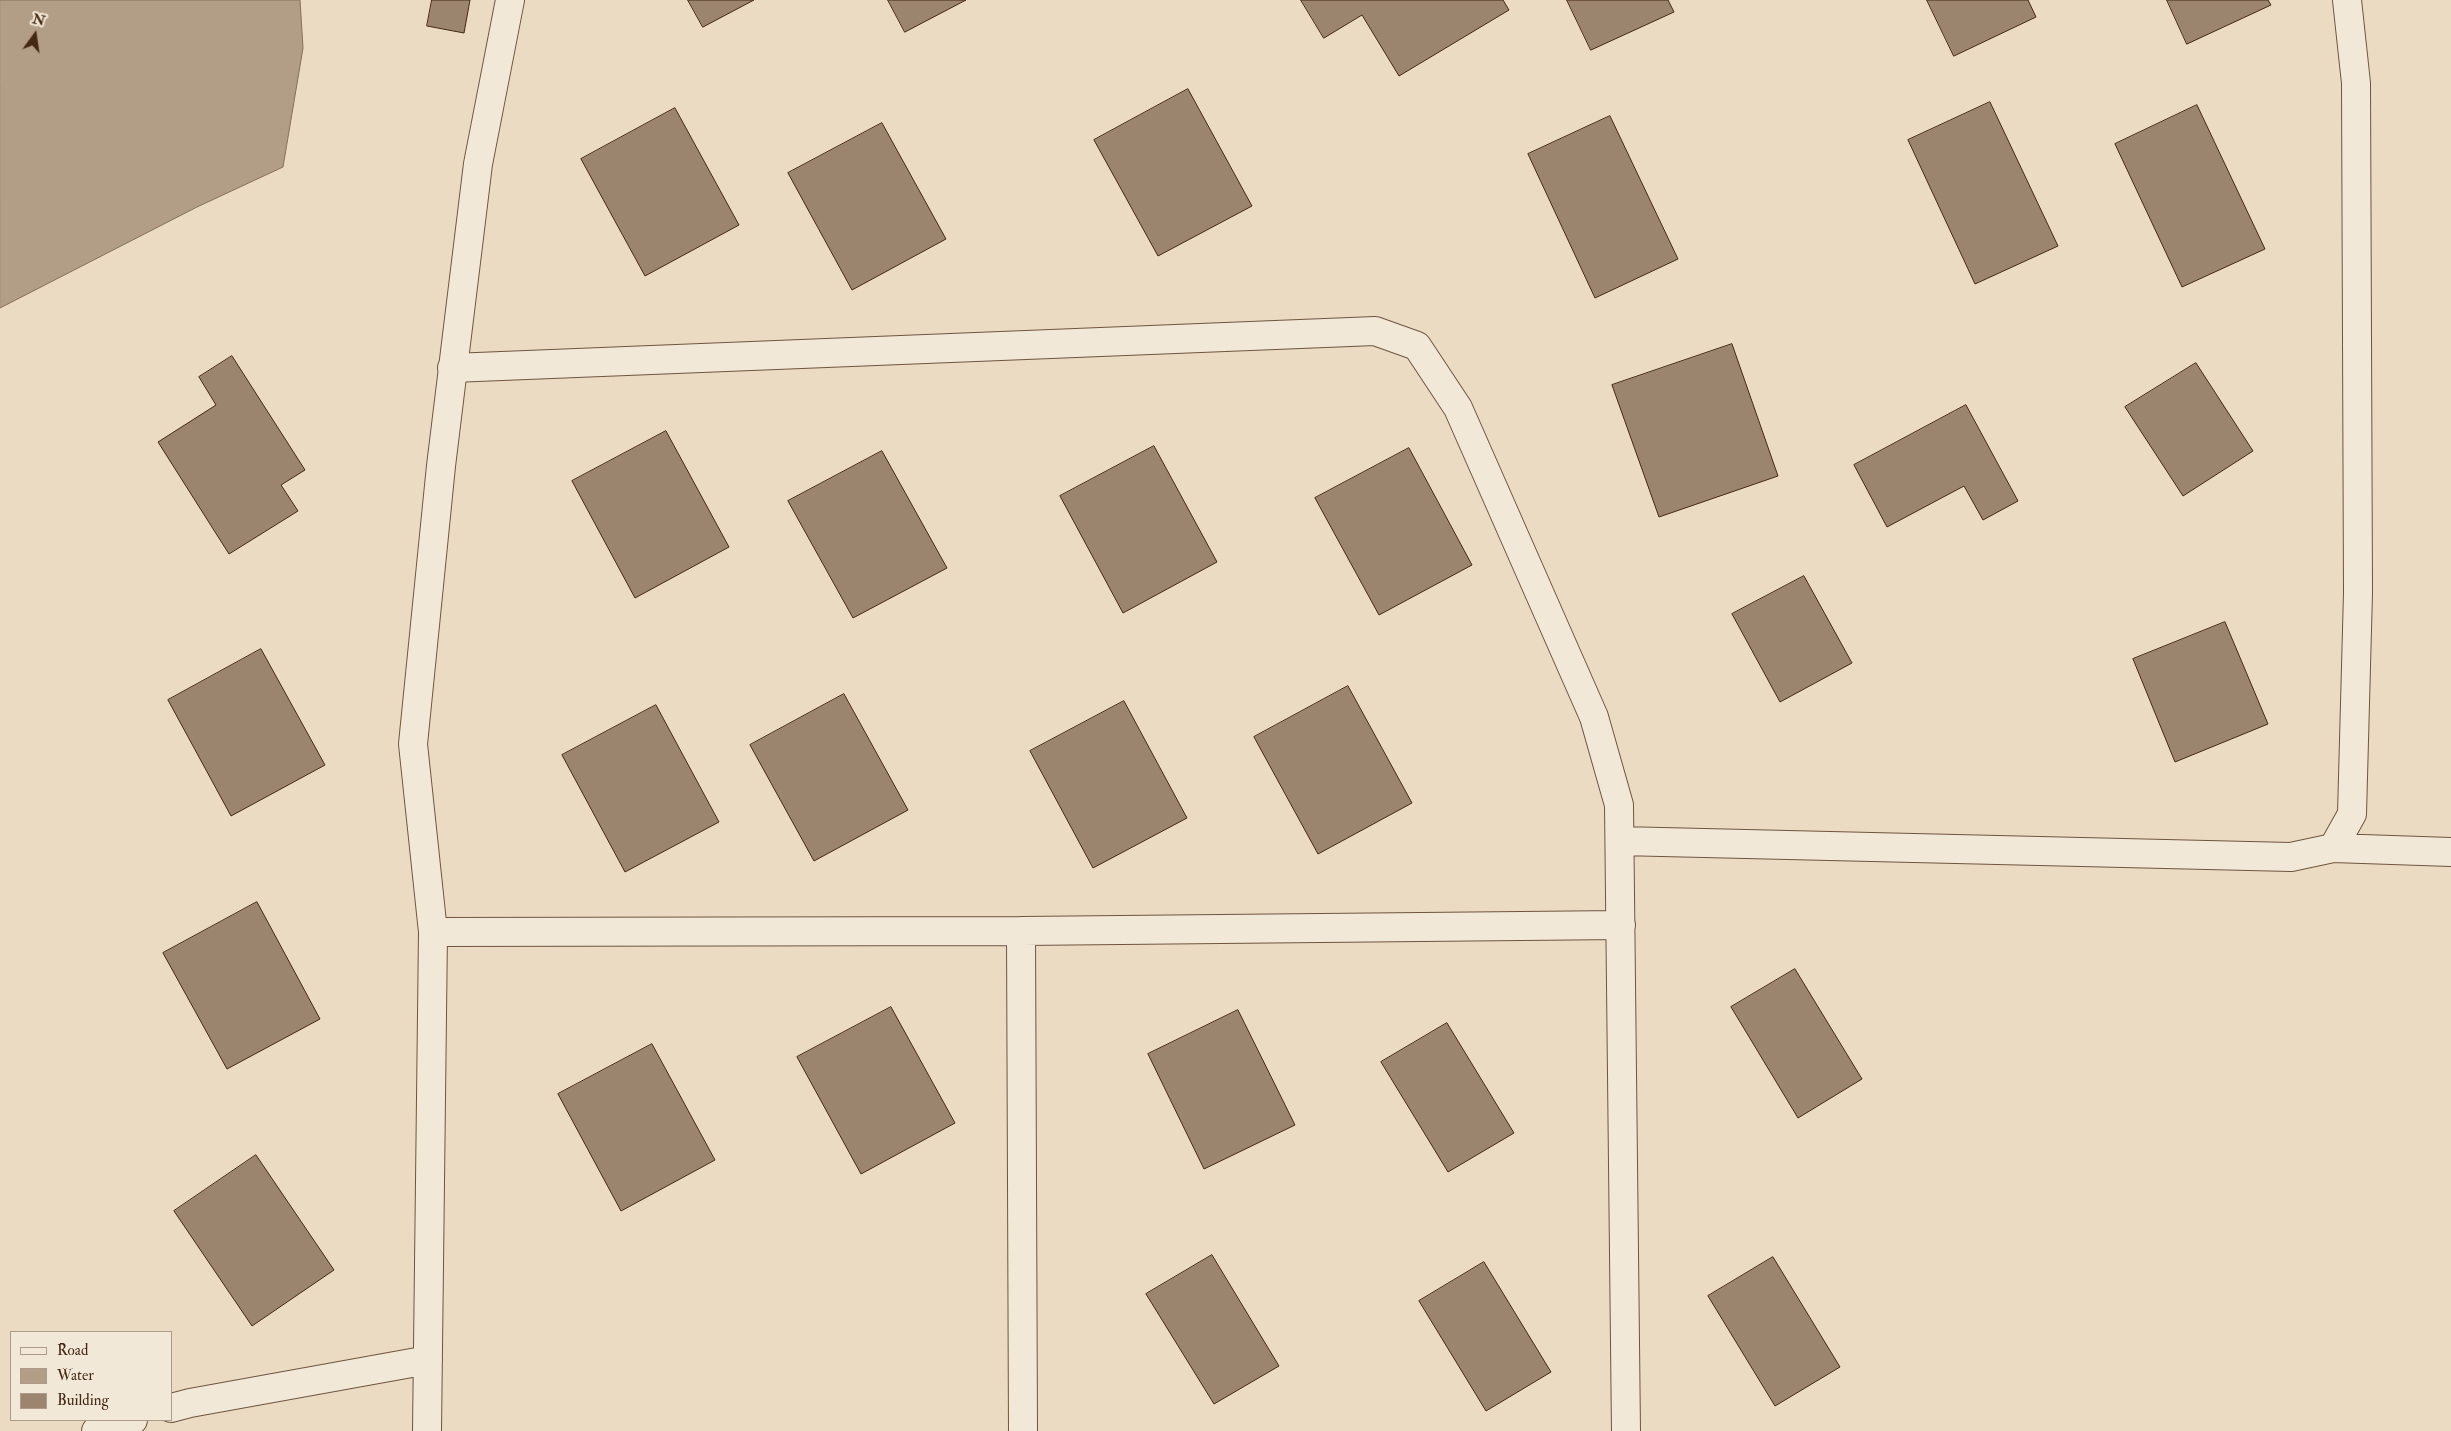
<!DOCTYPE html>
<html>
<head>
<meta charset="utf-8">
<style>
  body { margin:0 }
  #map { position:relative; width:2451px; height:1431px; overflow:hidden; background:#ebdbc3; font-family:"IM FELL Double Pica",serif }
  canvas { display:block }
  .legend { position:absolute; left:10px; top:1331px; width:162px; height:90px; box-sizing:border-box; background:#f2e8d8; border:1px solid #ac9b89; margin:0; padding:6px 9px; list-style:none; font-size:15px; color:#442813 }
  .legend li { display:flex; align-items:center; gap:10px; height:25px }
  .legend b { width:25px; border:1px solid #ac9b89 }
  .north { position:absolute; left:10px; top:10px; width:50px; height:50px; -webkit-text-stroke:4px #f2e8d8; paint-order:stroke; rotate:14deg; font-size:14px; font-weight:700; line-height:20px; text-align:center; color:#442813 }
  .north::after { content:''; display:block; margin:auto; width:18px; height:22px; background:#442813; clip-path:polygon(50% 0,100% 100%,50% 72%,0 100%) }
</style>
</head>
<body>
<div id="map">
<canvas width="2451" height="1431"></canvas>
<ul class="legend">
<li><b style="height:6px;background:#f2e8d8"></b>Road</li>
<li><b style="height:14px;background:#b29e87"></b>Water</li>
<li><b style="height:14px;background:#9b856f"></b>Building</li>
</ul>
<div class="north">N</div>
</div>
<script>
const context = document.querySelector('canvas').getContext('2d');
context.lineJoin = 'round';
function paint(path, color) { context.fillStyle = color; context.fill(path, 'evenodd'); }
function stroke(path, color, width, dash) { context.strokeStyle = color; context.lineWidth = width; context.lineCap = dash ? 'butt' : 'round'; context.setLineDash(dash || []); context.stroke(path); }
const water = new Path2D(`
  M 0,0 L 300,0 L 303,48 L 283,167 L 197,207 L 0,308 Z`);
const building = new Path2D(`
  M 432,0 L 470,0 L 464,33 L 427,26 Z
  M 688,0 L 754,0 L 703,27 Z
  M 888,0 L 966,0 L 905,32 Z
  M 1301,0 L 1503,0 L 1509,10 L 1399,76 L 1362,15 L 1324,38 Z
  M 1567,0 L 1668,0 L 1674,12 L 1591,50 Z
  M 1927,0 L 2028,0 L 2036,17 L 1954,56 Z
  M 2167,0 L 2268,0 L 2271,5 L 2187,44 Z
  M 1188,89 L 1252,206 L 1158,256 L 1094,140 Z
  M 1990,102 L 2058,246 L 1975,284 L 1908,140 Z
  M 2197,105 L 2265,249 L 2182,287 L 2115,144 Z
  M 675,108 L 739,225 L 645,276 L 581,159 Z
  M 1610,116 L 1678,259 L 1595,298 L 1528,154 Z
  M 882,123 L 946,239 L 852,290 L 788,173 Z
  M 1732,344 L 1778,476 L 1659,517 L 1612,385 Z
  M 232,356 L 305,470 L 281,485 L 298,511 L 229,554 L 158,442 L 216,405 L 199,377 Z
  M 2196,363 L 2253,451 L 2183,496 L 2125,407 Z
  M 1966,405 L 2018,501 L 1983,520 L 1964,486 L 1887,527 L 1854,465 Z
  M 666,431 L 729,547 L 635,598 L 572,481 Z
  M 1154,446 L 1217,562 L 1123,613 L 1060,496 Z
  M 1409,448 L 1472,565 L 1379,615 L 1315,498 Z
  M 882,451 L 947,568 L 853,618 L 788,501 Z
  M 1804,576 L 1852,663 L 1780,702 L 1732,614 Z
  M 2225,622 L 2268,724 L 2175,762 L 2133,659 Z
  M 261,649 L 325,765 L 231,816 L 168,700 Z
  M 1348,686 L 1412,803 L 1318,854 L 1254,737 Z
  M 844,694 L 908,810 L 814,861 L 750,745 Z
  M 1124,701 L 1187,818 L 1093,868 L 1030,751 Z
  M 656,705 L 719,822 L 625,872 L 562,755 Z
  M 257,902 L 320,1019 L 227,1069 L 163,953 Z
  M 1795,969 L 1862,1079 L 1798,1118 L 1731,1007 Z
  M 891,1007 L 955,1123 L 861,1174 L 797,1057 Z
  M 1238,1010 L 1295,1125 L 1204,1169 L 1148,1054 Z
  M 1447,1023 L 1514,1133 L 1448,1172 L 1381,1062 Z
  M 652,1044 L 715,1160 L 621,1211 L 558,1094 Z
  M 256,1155 L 334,1270 L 252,1326 L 174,1211 Z
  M 1212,1255 L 1279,1366 L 1214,1404 L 1146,1294 Z
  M 1773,1257 L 1840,1367 L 1775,1406 L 1708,1296 Z
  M 1484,1262 L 1551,1372 L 1486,1411 L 1419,1301 Z`);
const minor = new Path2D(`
  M 452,368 L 1375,331 L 1417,346 L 1458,408 L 1594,717 L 1619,805 L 1626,1431
  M 1620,841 L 2291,857 L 2333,848 L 2451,852
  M 2333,848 L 2352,814 L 2358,593 L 2356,83 L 2347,0
  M 1021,931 L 1023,1431
  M 433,932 L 1021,931 L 1621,925
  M 171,1408 L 190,1403 L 428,1360
  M 96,1431 L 133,1420
  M 427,1431 L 433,932 L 413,744 L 441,466 L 478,164 L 510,0`);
paint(water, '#b29e87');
stroke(water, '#866f59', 1);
paint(building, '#9b856f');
stroke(building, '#442813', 1);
stroke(minor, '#6e553f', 30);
stroke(minor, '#f2e8d8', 28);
</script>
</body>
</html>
